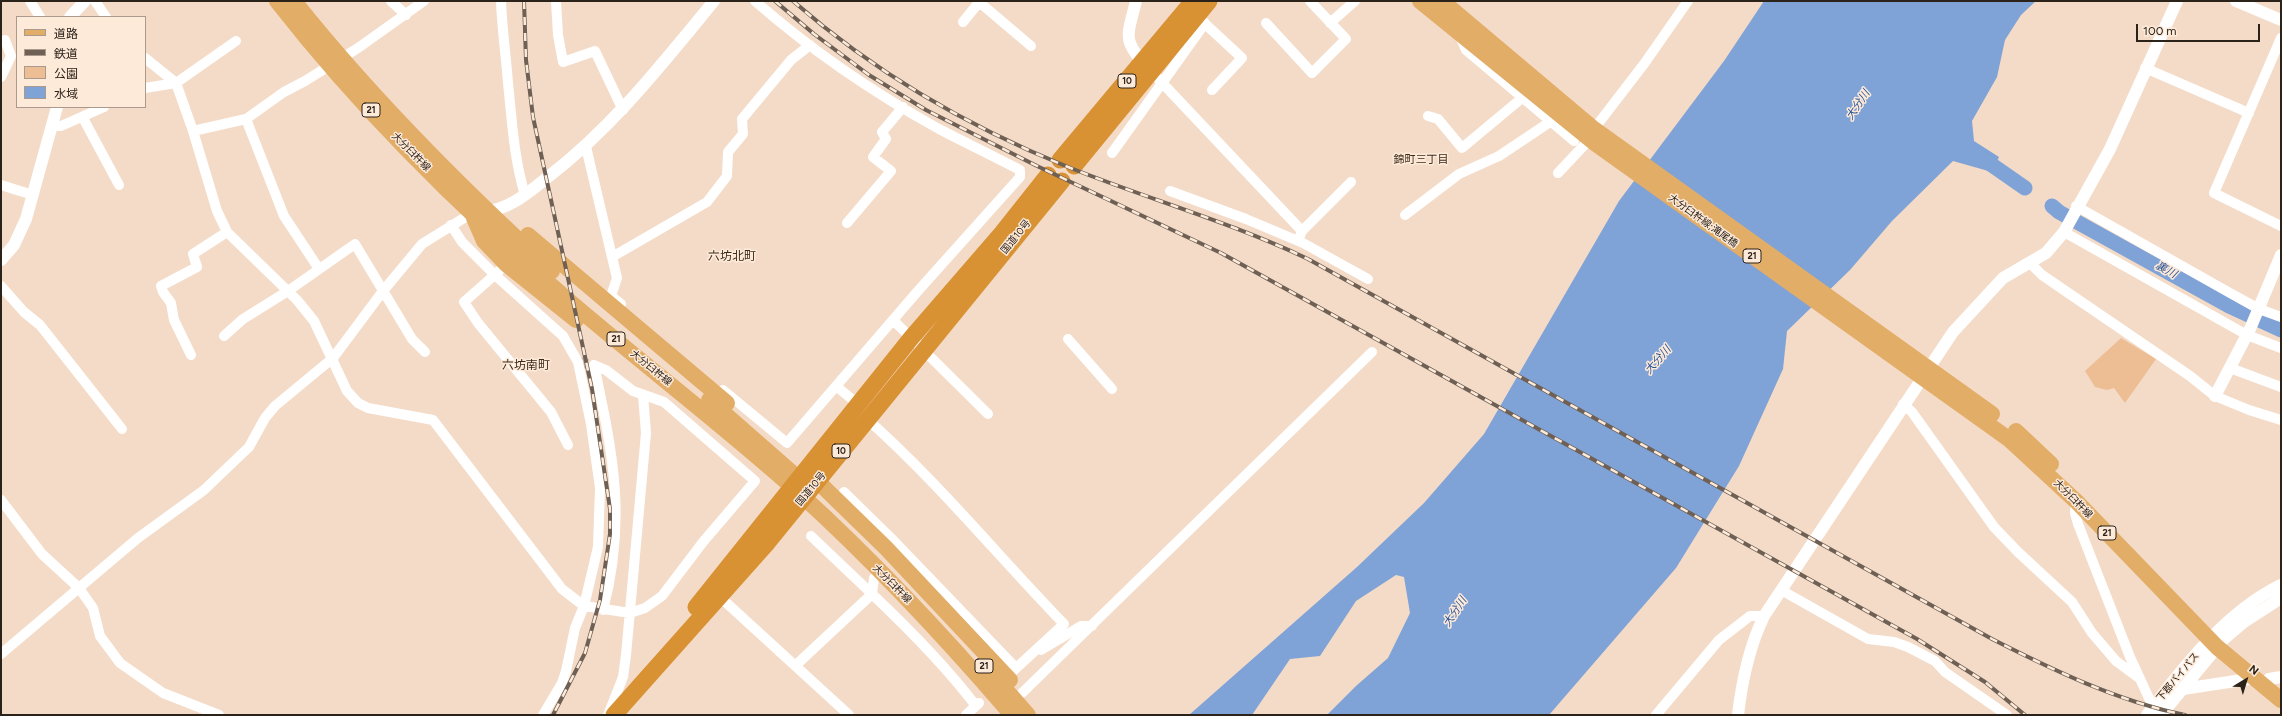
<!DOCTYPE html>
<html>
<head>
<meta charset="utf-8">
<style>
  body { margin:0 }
  #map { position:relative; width:2282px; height:716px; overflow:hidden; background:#f4dbc7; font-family:Figtree,"Noto Sans JP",sans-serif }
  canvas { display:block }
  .frame { position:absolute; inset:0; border:2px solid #2b221a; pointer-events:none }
  .legend { position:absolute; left:16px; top:16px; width:130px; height:92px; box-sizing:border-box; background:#feead9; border:1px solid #aa9a8d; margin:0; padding:5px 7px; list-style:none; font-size:12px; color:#2b221a }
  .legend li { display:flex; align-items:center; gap:8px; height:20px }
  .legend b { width:20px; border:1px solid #aa9a8d }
  .north { position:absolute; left:2226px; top:660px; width:40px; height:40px; -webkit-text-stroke:3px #feead9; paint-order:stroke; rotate:38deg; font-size:11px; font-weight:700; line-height:16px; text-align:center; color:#2b221a }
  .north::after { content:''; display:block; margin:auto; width:14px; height:18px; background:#2b221a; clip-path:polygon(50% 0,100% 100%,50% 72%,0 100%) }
  .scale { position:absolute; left:2136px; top:24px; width:124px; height:18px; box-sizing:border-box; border:2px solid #2b221a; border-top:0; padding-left:5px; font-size:12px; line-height:14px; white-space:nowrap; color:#2b221a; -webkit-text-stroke:3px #feead9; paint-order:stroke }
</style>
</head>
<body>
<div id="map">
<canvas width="2282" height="716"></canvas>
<div class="frame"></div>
<ul class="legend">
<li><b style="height:5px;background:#e2ad67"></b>道路</li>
<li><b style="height:5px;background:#6e6054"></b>鉄道</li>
<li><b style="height:11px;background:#edbd93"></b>公園</li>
<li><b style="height:11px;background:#7fa2d7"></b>水域</li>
</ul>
<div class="north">N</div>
<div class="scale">100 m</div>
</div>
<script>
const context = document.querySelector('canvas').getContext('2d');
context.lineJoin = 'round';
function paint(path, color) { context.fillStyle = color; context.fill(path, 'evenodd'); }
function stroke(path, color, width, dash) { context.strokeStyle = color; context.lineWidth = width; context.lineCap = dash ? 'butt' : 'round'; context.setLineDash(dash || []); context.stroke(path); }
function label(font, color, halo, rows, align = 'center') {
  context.font = font + ' Figtree,"Noto Sans JP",sans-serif'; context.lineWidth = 3; context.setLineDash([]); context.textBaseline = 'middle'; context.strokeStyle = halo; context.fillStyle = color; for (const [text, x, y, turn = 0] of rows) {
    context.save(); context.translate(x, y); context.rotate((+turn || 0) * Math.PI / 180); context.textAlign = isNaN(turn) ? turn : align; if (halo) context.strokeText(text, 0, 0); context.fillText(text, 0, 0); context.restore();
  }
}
const green = new Path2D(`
  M 2121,338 L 2156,359 L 2125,403 L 2114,388 L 2107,390 L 2095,387 L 2085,371 Z`);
const water = new Path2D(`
  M 1764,1 L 2036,1 L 2021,15 L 2005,40 L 1997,77 L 1972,121 L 1974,141 L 1999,157 L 1992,172 L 1953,161 L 1892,221 L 1850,270 L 1787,331 L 1783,369 L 1739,466 L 1676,568 L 1549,715 L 1327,715 L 1356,686 L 1388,658 L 1410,613 L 1404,577 L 1396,575 L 1356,601 L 1320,656 L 1290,659 L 1252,715 L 1189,715 L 1357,567 L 1424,503 L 1484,434 L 1619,201 L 1724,61 Z`);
const river = new Path2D(`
  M 1979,156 L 2025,188
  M 2052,206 L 2059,212 L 2229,306 L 2281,330`);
const minorTunnel = new Path2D(`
  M 578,362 L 594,365`);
const minor = new Path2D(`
  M 30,1 L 40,17
  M 95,1 L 106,17
  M 391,1 L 406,15
  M 501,1 C 502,29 506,56 508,83 C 512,121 514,159 525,195
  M 556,1 L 558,35 L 563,62 L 595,51 L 623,110
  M 979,2 L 1031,46
  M 1201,20 L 1242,58 L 1212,90
  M 963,22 L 980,1
  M 1266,23 L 1312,73 L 1346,39 L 1310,1
  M 1330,23 L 1355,1
  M 1460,36 L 1466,50 L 1574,141
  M 2281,38 L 2214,193 L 2281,226
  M 145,58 L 176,83 L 193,131 L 217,211 L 227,232 L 297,300 L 314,321 L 347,391 L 358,403 L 368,408 L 433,420 L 562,589 L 584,606 L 630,613 L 645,608 L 662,596 L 703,542 L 755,481 L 664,402 L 633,391 L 606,370 L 594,365
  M 2145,68 L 2249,113
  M 1151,71 L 1302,231
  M 1,77 L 11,56 L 5,40
  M 145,88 L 176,83 L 236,41
  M 1428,116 L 1438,119 L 1462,148 L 1522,98
  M 83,118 L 119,185
  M 246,119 L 284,216 L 319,269
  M 52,126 L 61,126 L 104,107
  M 1594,129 L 1644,64 L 1688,1
  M 193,131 L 246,119 L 284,92 L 305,81 L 358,48 L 424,1
  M 586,147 L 617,278 L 611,296 L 621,304
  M 1112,153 L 1205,23
  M 1558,173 L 1590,139
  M 1,185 L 33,195
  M 1170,191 L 1246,219 L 1303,243 L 1368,279
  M 2076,206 L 2230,293 L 2259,309 L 2281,317
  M 1405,215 L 1459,174 L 1499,156 L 1550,122
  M 847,223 L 891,171 L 873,157 L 886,139 L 882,132 L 903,107
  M 451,225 L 462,242 L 495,275 L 563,336 L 578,362 L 591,424 L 600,488 L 598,547 L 584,606 L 575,628 L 566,671 L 562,683 L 543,715
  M 2064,232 L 2247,335 L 2281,348
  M 1300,236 L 1302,231 L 1351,182
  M 612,257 L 707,202 L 727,176 L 728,152 L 743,134 L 742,119 L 791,60 L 810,45
  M 2031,264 L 2042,275 L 2190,376 L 2215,396 L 2249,410 L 2281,420
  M 499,271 L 464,302 L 478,323 L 551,412 L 568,445
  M 1,286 L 24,312 L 40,325 L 122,429
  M 893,320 L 988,414
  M 224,336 L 243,319 L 288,291 L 355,244 L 412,339 L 425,352
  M 1068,339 L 1112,389
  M 191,355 L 174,320 L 171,303 L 163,292 L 161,286 L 197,267 L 193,254 L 227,232
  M 594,365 C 613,454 627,519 603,610
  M 2230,368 L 2281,387
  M 836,386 L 859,405
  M 723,390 L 787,443 L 917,292 L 1020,177 L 1020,170 C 993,156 966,143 939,129 C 874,93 811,50 755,1
  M 1903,404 L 1912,412 L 1994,527 L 2018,552 L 2072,602 L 2092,633 L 2116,661 L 2139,678
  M 867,419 C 938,482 998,556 1064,624 L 1013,671
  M 844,492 L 891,538 L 1016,668
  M 1,500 L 42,554 L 79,588 L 93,608 L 100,636 L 120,663 L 163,693 L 219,715
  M 2076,501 L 2075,513 L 2078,524 L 2130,657 L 2153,707
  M 874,578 L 872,594 C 909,629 945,665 976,706
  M 1781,590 L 1868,639 L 1894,642 L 1908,647 L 1935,661 L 1945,672 L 2007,715
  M 720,597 L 849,715
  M 1041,650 L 1081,626 L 1092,626
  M 1,654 L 138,538 L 204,490 L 249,447 L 265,418 L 275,406 L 333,358 L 383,291 L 422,244 L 472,213
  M 796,665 L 872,594 L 811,536
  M 1022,693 L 1372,352
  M 608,715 L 623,677 L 626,655 L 646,433 L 643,395
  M 966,715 L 979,703
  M 1656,715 L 1719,640 L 1750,616 L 1764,616`);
const tertiary = new Path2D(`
  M 1136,1 C 1128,35 1121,39 1147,67
  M 2236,1 L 2281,20
  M 70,17 L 85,1
  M 482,212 C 509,210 528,193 548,177 C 613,127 662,64 714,1
  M 1,260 L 14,245 L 26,219 L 57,107
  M 2215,396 L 2250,329 L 2281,255
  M 2269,679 L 2281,677
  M 2183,689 L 2255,678
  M 1738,715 C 1742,680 1749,647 1764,616 L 1953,332 L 2003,278 L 2046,253 L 2064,232 L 2110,149 L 2177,1
  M 2147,715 C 2182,668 2227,611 2281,585
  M 2161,715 L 2224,639 L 2244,622 L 2281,598`);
const primary = new Path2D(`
  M 277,1 C 362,110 463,210 568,300 C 644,365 723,425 798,492 C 874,561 945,637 1012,715
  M 294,1 C 372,99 460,187 552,271
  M 1420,1 L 1596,144 L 2010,440 L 2076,501 L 2217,647 L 2281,700
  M 1442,1 L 1594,129 L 1992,414
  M 474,218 L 484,241 L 506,264 L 576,320
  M 528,235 L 727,403
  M 709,400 L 806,485
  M 2016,431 L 2051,464
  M 809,473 L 886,548 L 1010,680
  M 992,674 L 1028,715`);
const trunk = new Path2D(`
  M 1060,160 L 1193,1
  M 1074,166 L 1209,1
  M 696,607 L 912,337 L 1002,233 L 1048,175
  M 614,715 L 768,542 L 1062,181`);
const rail = new Path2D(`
  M 524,1 L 526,60 L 533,117 L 592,389 L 610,509 L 610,534 L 600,600 L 585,653 L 553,715
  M 775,1 L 814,34 L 869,75 L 926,110 L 1037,166 L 1221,253 L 1917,639 L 1985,682 L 2025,715
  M 793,1 C 874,72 969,127 1068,167 C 1148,199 1230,222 1308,259 L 1992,639 C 2053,670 2117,701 2185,715`);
const shields = [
  [1127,81,18],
  [371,110,18],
  [1752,256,18],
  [616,339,18],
  [841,451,18],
  [2107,533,18],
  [984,666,18]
];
const shieldNames = [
  ["10",1127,81],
  ["21",371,110],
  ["21",1752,256],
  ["21",616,339],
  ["10",841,451],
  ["21",2107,533],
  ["21",984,666]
];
const streetNames = [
  ["大分臼杵線",411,152,45],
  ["大分臼杵線;滝尾橋",1703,221,36],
  ["国道10号",1016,237,-51],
  ["大分臼杵線",651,368,39],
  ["国道10号",811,489,-50],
  ["大分臼杵線",2073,499,45],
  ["大分臼杵線",892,584,45],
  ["下郡バイパス",2178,677,-50]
];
const waterNames = [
  ["大分川",1858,105,-56],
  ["裏川",2166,270,29],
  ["大分川",1658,360,-49],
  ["大分川",1455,612,-57]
];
const neighbourhoodNames = [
  ["錦町三丁目",1421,160]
];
const quarterNames = [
  ["六坊北町",732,256],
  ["六坊南町",526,365]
];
paint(green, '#edbd93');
paint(water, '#7fa2d7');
stroke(river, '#7fa2d7', 15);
stroke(minorTunnel, '#ccb6a4', 10, [10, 5]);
stroke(minor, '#fff', 10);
stroke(tertiary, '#fff', 12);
stroke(primary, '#e2ad67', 16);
stroke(trunk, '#d89234', 17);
stroke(rail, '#6e6054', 4);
stroke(rail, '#feead9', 2.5, [8]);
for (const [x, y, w] of shields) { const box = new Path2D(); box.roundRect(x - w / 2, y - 7, w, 14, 3); context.fillStyle = '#feead9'; context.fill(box); stroke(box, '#2b221a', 1); }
label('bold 9px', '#2b221a', null, shieldNames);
label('10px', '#2b221a', '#feead9', streetNames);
label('italic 11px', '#2a5697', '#feead9', waterNames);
label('11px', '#3d2a19', '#feead9', neighbourhoodNames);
label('12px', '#3d2a19', '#feead9', quarterNames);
</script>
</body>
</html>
